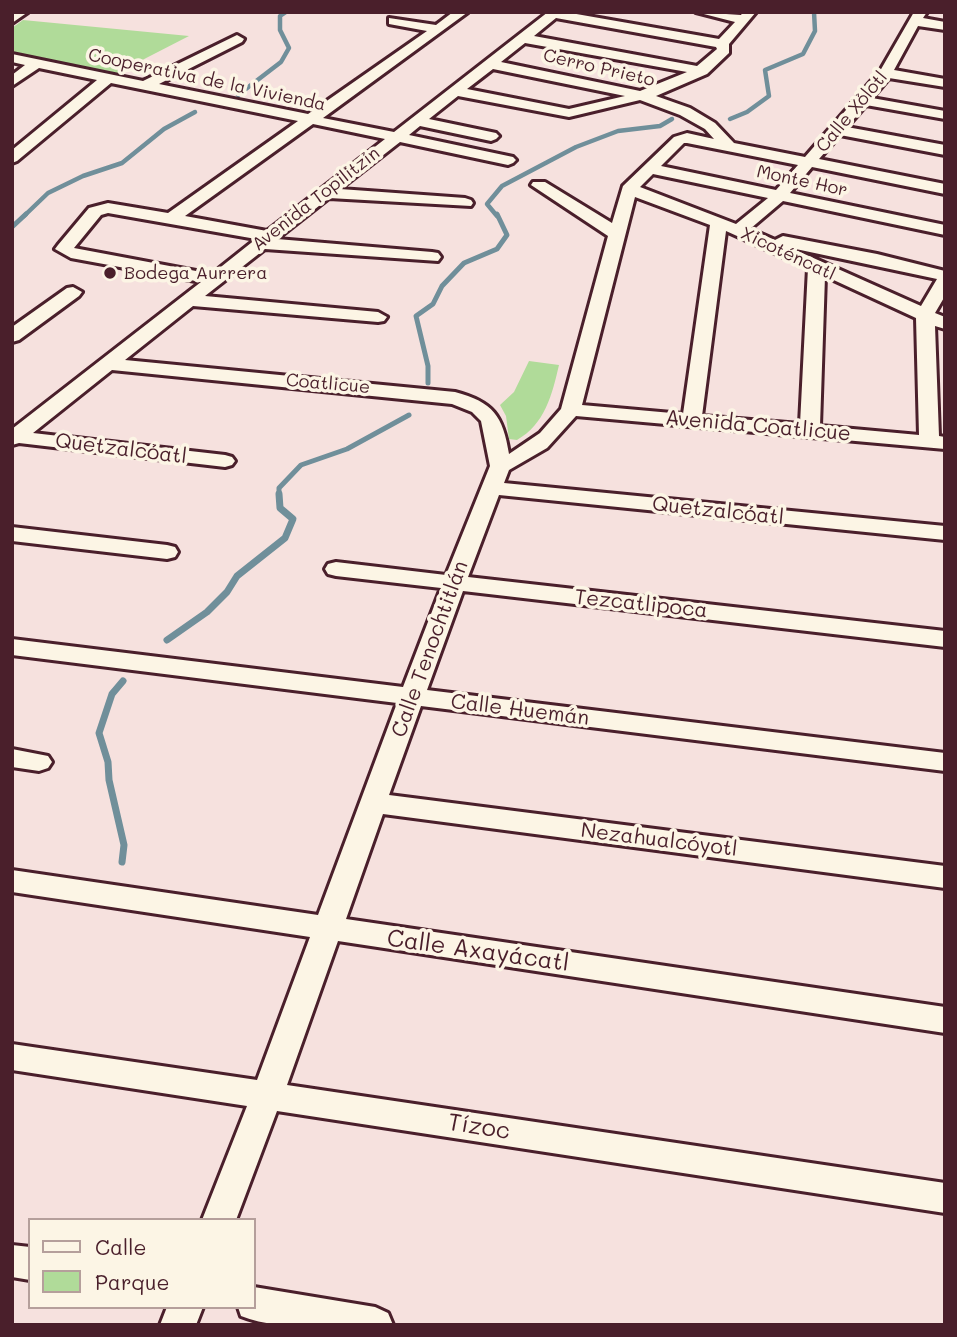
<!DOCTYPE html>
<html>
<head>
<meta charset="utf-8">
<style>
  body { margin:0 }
  #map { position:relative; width:957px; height:1337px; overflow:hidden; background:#f6e1de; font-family:Mali,sans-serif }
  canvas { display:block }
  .frame { position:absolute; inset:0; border:14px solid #4a1f2b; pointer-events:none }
  .legend { position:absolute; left:28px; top:1218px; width:228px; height:91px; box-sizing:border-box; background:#fcf5e5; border:2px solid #b59f9b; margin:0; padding:9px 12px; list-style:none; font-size:21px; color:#4a1f2b }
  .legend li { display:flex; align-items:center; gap:14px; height:35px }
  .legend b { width:35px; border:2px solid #b59f9b }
</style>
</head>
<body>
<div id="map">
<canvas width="957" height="1337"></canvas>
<div class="frame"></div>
<ul class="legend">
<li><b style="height:9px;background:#fcf5e5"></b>Calle</li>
<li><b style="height:19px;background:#b0db99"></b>Parque</li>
</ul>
</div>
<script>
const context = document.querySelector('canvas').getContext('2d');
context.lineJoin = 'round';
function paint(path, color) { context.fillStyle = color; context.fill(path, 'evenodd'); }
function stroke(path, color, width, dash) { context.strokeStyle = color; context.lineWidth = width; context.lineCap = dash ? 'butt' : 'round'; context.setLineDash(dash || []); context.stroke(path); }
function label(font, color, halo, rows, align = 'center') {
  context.font = font + ' Mali,sans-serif'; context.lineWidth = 7; context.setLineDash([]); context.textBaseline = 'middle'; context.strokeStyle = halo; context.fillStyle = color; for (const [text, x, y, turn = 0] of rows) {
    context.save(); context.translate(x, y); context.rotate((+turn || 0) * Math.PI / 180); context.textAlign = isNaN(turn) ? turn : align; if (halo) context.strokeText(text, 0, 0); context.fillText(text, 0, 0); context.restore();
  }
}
const green = new Path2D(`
  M 23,20 L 189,36 L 117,73 L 12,52 L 12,28 Z
  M 529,361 L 559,365 C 552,395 545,424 517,440 L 509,439 L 506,416 L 500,405 L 514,392 Z`);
const streamFar2 = new Path2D(`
  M 238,95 L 281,62 L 289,48 L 280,30 L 280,16 L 286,12
  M 730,119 L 747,112 L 769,96 L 765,70 L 803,54 L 815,31 L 814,12
  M 24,216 L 48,193 L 83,176 L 122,163 L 164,129 L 195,112
  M 497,216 L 487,204 L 502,186 L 576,147 L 618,131 L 660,126 L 672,119`);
const streamFar1 = new Path2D(`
  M 12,227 L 26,214
  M 428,383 L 428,366 L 416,316 L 433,304 L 442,286 L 464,263 L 497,249 L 507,235 L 497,214
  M 279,496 L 279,488 L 301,465 L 347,449 L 409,415`);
const stream = new Path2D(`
  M 167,640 L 207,612 L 227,592 L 237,576 L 285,538 L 293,519 L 280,508 L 279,494
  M 122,862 L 124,845 L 109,780 L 108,762 L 99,733 L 112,694 L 123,681`);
const minor = new Path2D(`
  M 28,12 L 12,23 L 13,12 Z
  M 453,12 L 468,12 L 323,118 L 394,132 L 548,12 L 565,12 L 719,39 L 735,22 L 696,12 L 741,15 L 743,12 L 756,12 L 729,44 L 729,53 L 707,74 L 656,96 L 690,108 L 715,123 L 734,143 L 805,157 L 880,71 L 914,12 L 927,12 L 923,18 L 945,22 L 945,30 L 918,26 L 894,70 L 945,79 L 945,87 L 889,78 L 872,98 L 945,111 L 945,119 L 866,105 L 847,127 L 945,145 L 945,155 L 840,135 L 819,159 L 945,184 L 945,194 L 812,167 L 790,193 L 945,225 L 945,235 L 783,201 L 750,229 L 775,240 L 783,236 L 877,254 L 945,271 L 945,296 L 935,313 L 945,317 L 945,329 L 935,326 L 939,436 L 945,437 L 945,449 L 576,416 L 547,448 L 509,470 L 504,483 L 945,526 L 945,540 L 499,495 L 468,577 L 945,631 L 945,647 L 463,591 L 427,690 L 945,753 L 945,771 L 421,706 L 389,795 L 945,866 L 945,888 L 383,814 L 346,919 L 945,1007 L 945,1033 L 338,941 L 287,1085 L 945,1183 L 945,1213 L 277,1111 L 236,1220 L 202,1220 L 247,1106 L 12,1070 L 12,1044 L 257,1080 L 310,937 L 12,892 L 12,870 L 318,915 L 397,703 L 12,655 L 12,639 L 403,687 L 441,588 L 336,576 L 328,574 L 325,569 L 328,564 L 336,562 L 446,575 L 490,466 L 481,421 L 472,412 L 452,404 L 112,370 L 33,433 L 225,455 L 232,457 L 235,461 L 232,465 L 225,467 L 19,443 L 12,445 L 12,429 L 201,282 L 71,258 L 55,249 L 58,245 L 89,208 L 108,203 L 168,213 L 298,121 L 111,83 L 17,161 L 12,163 L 12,150 L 97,80 L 39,68 L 12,86 L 12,75 L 25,65 L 12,62 L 12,54 L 143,81 L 237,35 L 244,39 L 242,42 L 159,84 L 308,114 L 427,31 L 389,24 L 389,18 L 436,25 ZM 556,18 L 716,47 L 717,49 L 697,66 L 534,36 ZM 525,43 L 687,72 L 640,91 L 501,62 ZM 493,69 L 625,96 L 569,109 L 467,89 ZM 458,96 L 569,117 L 640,100 L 680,115 L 705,129 L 714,139 L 687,133 L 674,137 L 623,186 L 612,223 L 545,182 L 533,182 L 531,185 L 608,236 L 561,409 L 540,433 L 509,454 C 503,416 493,402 455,392 L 125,360 L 193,306 L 378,322 L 384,321 L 387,317 L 378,312 L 205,296 L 265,249 L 438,261 L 441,257 L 438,253 L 432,252 L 277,239 L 329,198 L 471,206 L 473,203 L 471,200 L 465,198 L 340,189 L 400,142 L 508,165 L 513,163 L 516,160 L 513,157 L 409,135 L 420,126 L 491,141 L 496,139 L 499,136 L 496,133 L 429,119 ZM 313,124 L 385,139 L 267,231 L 185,216 ZM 684,143 L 687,143 L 798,165 L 776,190 L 661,166 ZM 653,174 L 768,198 L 736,224 L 640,187 ZM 635,197 L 710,225 L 683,414 L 582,405 ZM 108,213 L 256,239 L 212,274 L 74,248 L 101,215 ZM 726,231 L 808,268 L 800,424 L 702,416 ZM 791,248 L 937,279 L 921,306 ZM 825,276 L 916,318 L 919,435 L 820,426 Z
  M 73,287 L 82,292 L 79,296 L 19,340 L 12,342 L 12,327 L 67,288 Z
  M 12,527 L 167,545 L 175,547 L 178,552 L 175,557 L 167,559 L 12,541 Z
  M 12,749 L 48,756 L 52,762 L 48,768 L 39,771 L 12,767 Z
  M 12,1245 L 30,1247 L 30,1280 L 12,1277 Z
  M 254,1287 L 375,1307 L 388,1313 L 393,1325 C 347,1325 284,1333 241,1316 L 238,1307 L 254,1307 Z
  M 167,1307 L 203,1307 L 196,1325 L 160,1325 Z`);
const markers = [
  [110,273,7,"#4a1f2b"]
];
const farStreetnames = [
  ["Cerro Prieto",599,68,13],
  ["Cooperativa de la Vivienda",207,80,12],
  ["Calle Xólotl",852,112,-50],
  ["Monte Hor",802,181,12],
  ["Avenida Topilitzín",316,199,-38],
  ["Xicoténcatl",788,254,25],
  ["Coatlicue",328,384,5]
];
const farPoinames = [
  ["Bodega Aurrera",124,273]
];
const streetNames = [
  ["Avenida Coatlicue",758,426,5],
  ["Quetzalcóatl",121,449,7],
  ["Quetzalcóatl",718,511,6],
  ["Tezcatlipoca",641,604,6],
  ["Calle Tenochtitlán",430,649,-70],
  ["Calle Huemán",520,710,7],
  ["Nezahualcóyotl",659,840,7]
];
const nearStreetnames = [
  ["Calle Axayácatl",478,951,8],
  ["Tízoc",479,1127,9]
];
paint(green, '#b0db99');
stroke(streamFar2, '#708f9a', 4.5);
stroke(streamFar1, '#708f9a', 5);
stroke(stream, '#708f9a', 7);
stroke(minor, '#4a1f2b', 6);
paint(minor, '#fcf5e5');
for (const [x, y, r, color] of markers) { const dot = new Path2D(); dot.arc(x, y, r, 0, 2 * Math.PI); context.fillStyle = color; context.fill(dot); stroke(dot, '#fcf5e5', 2.5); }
label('18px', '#4a1f2b', '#fcf5e5', farStreetnames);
label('18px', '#4a1f2b', '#fcf5e5', farPoinames, 'left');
label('21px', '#4a1f2b', '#fcf5e5', streetNames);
label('24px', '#4a1f2b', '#fcf5e5', nearStreetnames);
</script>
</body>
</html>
